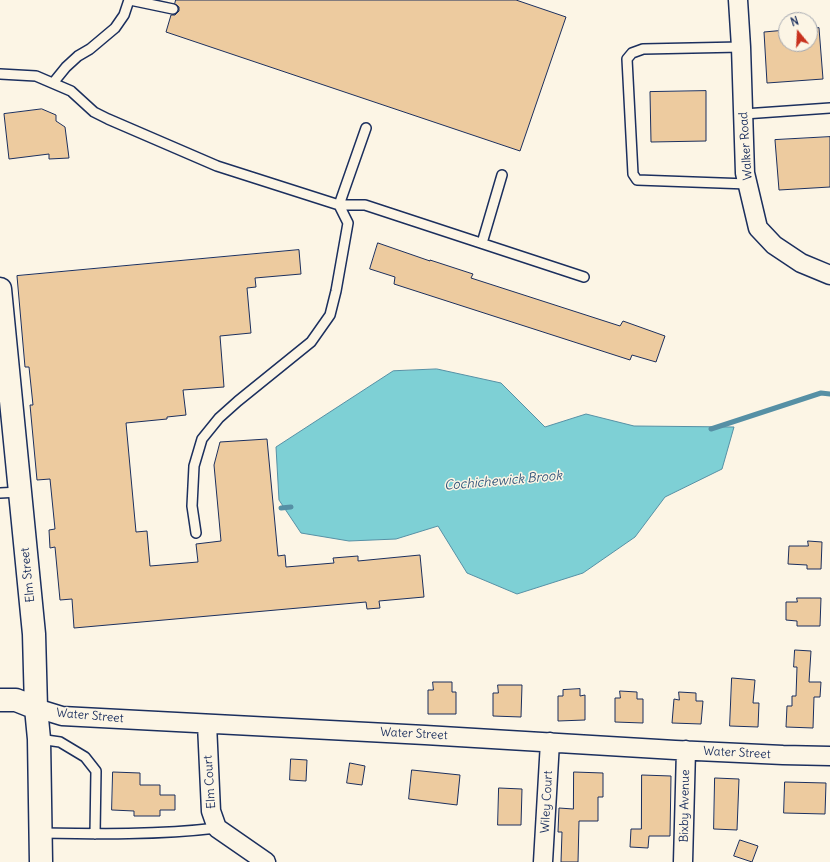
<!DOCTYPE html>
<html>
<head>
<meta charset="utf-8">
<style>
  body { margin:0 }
  #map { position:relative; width:830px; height:862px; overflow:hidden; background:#fcf5e5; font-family:Delius,sans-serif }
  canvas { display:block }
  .north { position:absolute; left:778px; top:12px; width:40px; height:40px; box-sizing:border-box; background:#fcf5e5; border:1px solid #a2a6af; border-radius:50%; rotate:342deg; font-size:11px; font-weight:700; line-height:16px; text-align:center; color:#1b2f5e }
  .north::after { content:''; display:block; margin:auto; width:14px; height:18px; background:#c8321e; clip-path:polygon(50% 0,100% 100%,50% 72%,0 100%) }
</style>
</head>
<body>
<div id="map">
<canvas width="830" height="862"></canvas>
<div class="north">N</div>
</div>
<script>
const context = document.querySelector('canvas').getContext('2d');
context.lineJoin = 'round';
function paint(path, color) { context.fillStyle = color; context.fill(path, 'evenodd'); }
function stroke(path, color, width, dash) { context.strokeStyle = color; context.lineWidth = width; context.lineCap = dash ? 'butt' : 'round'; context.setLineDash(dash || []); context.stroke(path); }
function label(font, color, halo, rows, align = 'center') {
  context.font = font + ' Delius,sans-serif'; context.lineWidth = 3; context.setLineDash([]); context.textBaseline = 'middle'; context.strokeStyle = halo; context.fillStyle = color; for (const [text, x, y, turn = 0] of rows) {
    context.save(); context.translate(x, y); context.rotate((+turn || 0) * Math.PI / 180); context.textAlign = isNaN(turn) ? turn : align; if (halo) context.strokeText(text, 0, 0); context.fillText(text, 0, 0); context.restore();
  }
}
const water = new Path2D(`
  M 437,369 L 501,383 L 545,427 L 586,414 L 634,426 L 734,427 L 722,469 L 665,497 L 635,537 L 583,573 L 517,594 L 467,573 L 438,526 L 396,539 L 349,541 L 301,533 L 279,500 L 276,447 L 393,371 Z`);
const stream = new Path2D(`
  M 711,429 L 821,393 L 830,394
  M 281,508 L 291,507`);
const building = new Path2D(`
  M 176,0 L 516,0 L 566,17 L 520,151 L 166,32 L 171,15 L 175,15 L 179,11 L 179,7 L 175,4 Z
  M 819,28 L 823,79 L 767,83 L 764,32 L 786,30 L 786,44 L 810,44 L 810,29 Z
  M 706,91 L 706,141 L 651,142 L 650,92 Z
  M 42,109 L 56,115 L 56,121 L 65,127 L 69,158 L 49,159 L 49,154 L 9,159 L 4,114 Z
  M 830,137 L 830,187 L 779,190 L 775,140 Z
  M 378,243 L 430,261 L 430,260 L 473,274 L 471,278 L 620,326 L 623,321 L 665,336 L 656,362 L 632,355 L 630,360 L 394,284 L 395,277 L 370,269 Z
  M 299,250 L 301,274 L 255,278 L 256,287 L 247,288 L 251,333 L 220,336 L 224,387 L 183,390 L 186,415 L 167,417 L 167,419 L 126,423 L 136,532 L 147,531 L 150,566 L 198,562 L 196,544 L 221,541 L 214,465 L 220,442 L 267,439 L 278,556 L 285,555 L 286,567 L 334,563 L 333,558 L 358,556 L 358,561 L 420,555 L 424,597 L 379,601 L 380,608 L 367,609 L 366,602 L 74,628 L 72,599 L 60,600 L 55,547 L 50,548 L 49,530 L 55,529 L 50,479 L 37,480 L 30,405 L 33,405 L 29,367 L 25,367 L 17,276 Z
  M 808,541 L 822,542 L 821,569 L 807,569 L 807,565 L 788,564 L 789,546 L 808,546 Z
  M 797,598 L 821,598 L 820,626 L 797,626 L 797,621 L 786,620 L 786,602 L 797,602 Z
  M 795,650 L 811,651 L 809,682 L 821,682 L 820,697 L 814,697 L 813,728 L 786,727 L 787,706 L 792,706 L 792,696 L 796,696 L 797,667 L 794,667 Z
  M 732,678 L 755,680 L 753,703 L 759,703 L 758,727 L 730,726 Z
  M 433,682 L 452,682 L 452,692 L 456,692 L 456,714 L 428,714 L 428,690 L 433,690 Z
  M 498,685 L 522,685 L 521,717 L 493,716 L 493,693 L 498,693 Z
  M 580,689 L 580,696 L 585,695 L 585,720 L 558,721 L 558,696 L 563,696 L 563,690 Z
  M 620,691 L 637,692 L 637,699 L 643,699 L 643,723 L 615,722 L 615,698 L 620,698 Z
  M 679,692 L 696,693 L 696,701 L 703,701 L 701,724 L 672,723 L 674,699 L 679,700 Z
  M 291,759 L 307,760 L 306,781 L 290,780 Z
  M 350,763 L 365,766 L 362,785 L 347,783 Z
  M 412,770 L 460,775 L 457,805 L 409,799 Z
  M 113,772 L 140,773 L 140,785 L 160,785 L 160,795 L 175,795 L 175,810 L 160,810 L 160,816 L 134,816 L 134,811 L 112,810 Z
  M 574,772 L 603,773 L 603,797 L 598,797 L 598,821 L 579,821 L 578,862 L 561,862 L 562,832 L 558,832 L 559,808 L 573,809 Z
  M 642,775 L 671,776 L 670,836 L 649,836 L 648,848 L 630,847 L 631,829 L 641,829 Z
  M 715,778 L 739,779 L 737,830 L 714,829 Z
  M 785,782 L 826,783 L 825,814 L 784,813 Z
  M 499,788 L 522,789 L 521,825 L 498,825 Z
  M 740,840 L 758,846 L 752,862 L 734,856 Z`);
const service = new Path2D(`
  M 130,0 L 173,9
  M 741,47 L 643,49 L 632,53 L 627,59 L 633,174 L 637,180 L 748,184
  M 0,74 L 36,76 L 71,91 L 94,112 L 108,119 L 217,166 L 339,205 L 365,205 L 584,277
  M 53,83 L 66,67 L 78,56 L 90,49 L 115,28 L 124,15 L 129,0
  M 744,114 L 830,108
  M 482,243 L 502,175
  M 0,493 L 20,492
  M 196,533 L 192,506 L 194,466 L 202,439 L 219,418 L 238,401 L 311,342 L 330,315 L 336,291 L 348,223 L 339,205 L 366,128
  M 39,739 L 60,742 L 85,757 L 96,771 L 95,834
  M 40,833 C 99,834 158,835 217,828`);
const minor = new Path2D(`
  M 738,0 L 741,47 L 745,173 L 758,228 L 774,245 L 801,263 L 830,275
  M 36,708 L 62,716 L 425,735 L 675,750 L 783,755 L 830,756
  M 207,724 L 211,811 L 217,828 L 266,862
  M 543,862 L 550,742
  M 683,862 L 686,750`);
const tertiary = new Path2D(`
  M 0,289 L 34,634 L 36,708 L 39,739 L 41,862
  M 0,700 L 16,700 L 36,708`);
const streetNames = [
  ["Walker Road",746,146,-94],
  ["Elm Street",28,575,-96],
  ["Water Street",90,716,5],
  ["Water Street",414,734,3],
  ["Water Street",737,753,3],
  ["Elm Court",210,782,-94],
  ["Wiley Court",547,802,-87],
  ["Bixby Avenue",685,806,-89]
];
const waterNames = [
  ["Cochichewick Brook",503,481,-5]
];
paint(water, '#7ed0d5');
stroke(water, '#5690a5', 1);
stroke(stream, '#5690a5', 5);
paint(building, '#edcb9f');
stroke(building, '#1b2f5e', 1);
stroke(service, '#1b2f5e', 12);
stroke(minor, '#1b2f5e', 21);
stroke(tertiary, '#1b2f5e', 25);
stroke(service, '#fcf5e5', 9);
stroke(minor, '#fcf5e5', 18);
stroke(tertiary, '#fcf5e5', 22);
label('12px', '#1b2f5e', '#fcf5e5', streetNames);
label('italic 13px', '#34577c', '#fcf5e5', waterNames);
</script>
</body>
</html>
